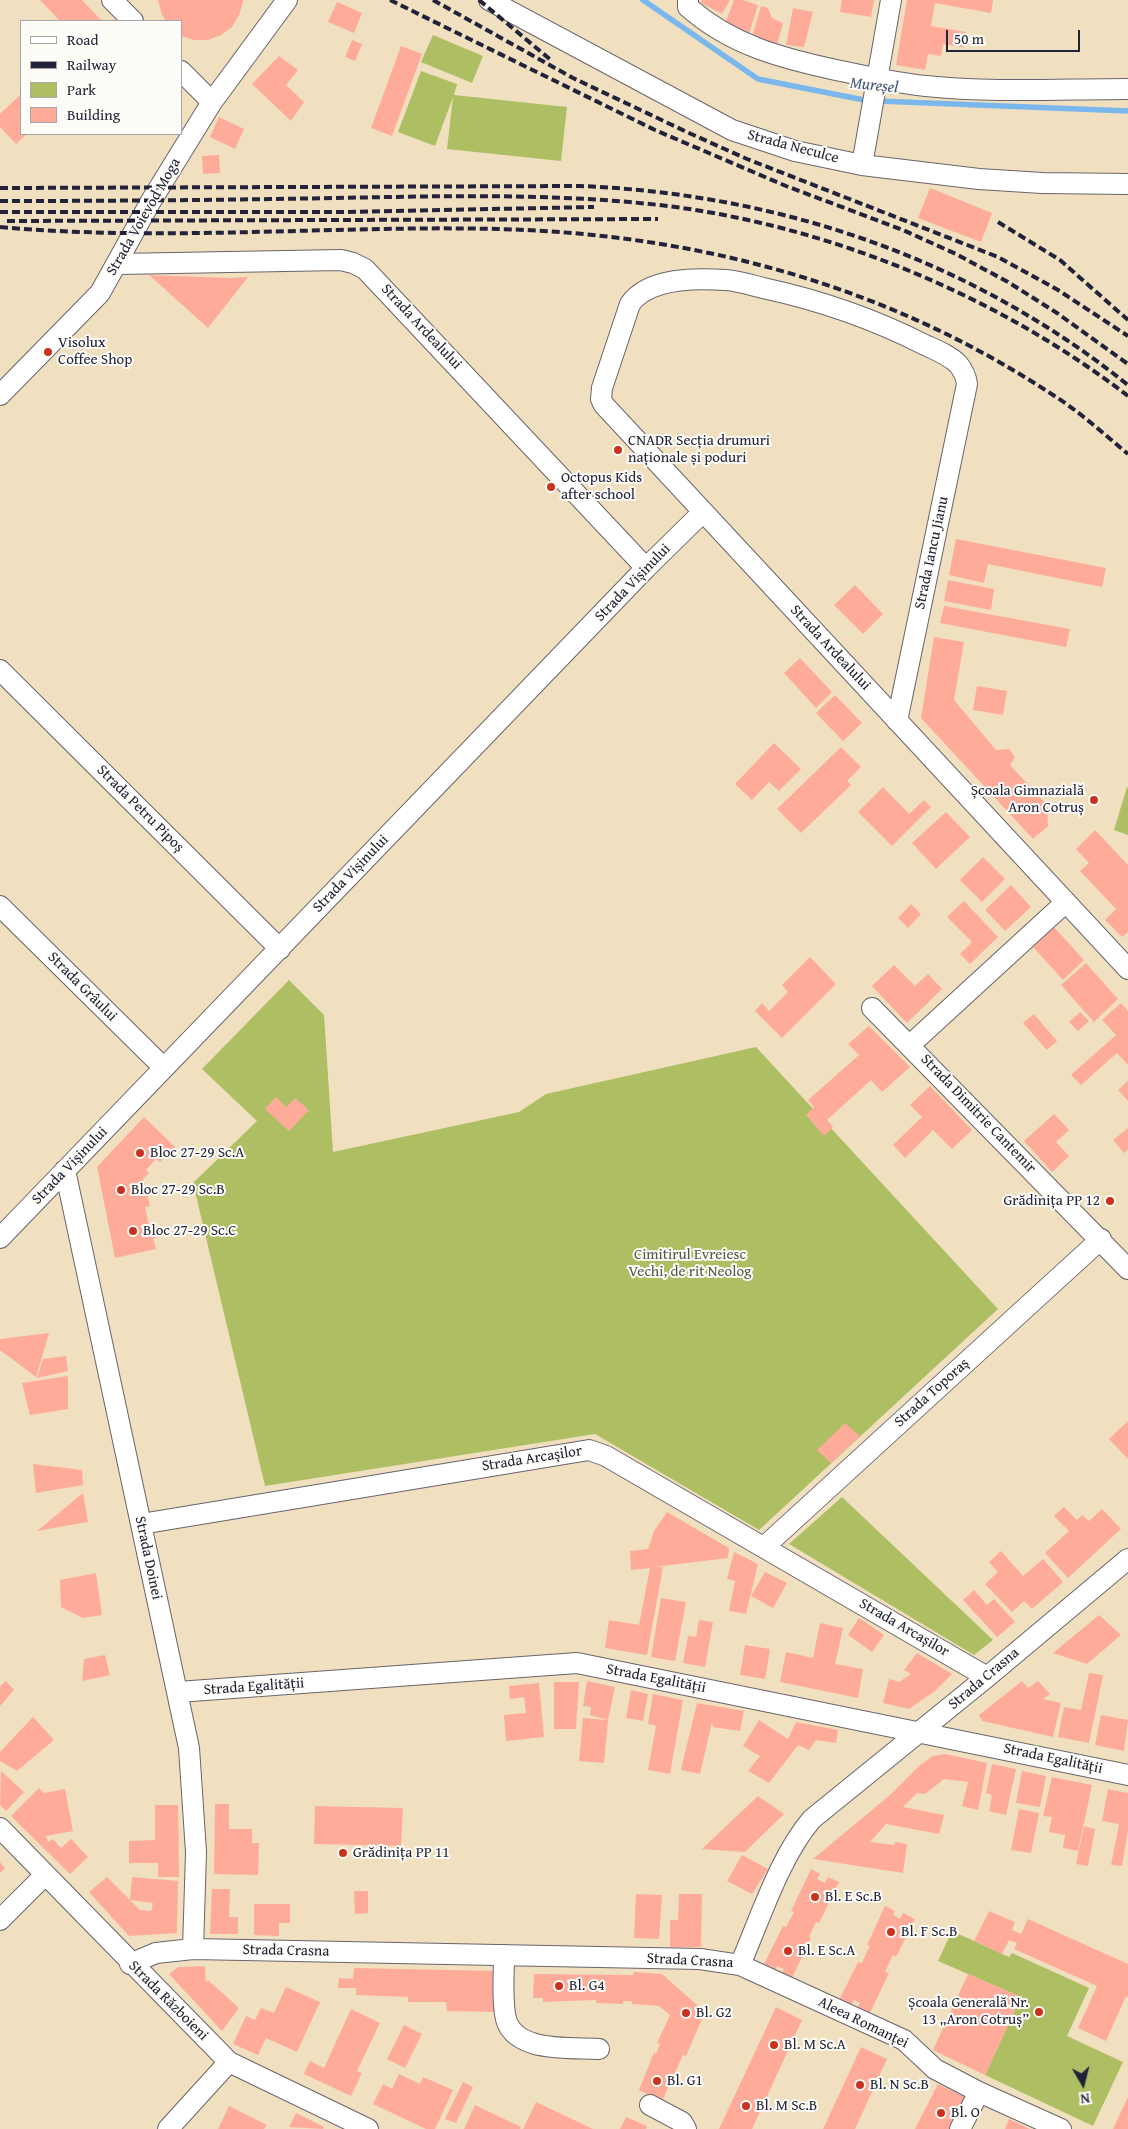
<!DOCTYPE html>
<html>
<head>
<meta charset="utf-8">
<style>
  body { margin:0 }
  #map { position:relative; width:1128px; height:2129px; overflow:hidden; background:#f0e0c0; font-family:"Gentium Book Plus",serif }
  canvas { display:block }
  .legend { position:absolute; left:20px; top:20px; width:162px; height:115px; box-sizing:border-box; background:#fdfcf7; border:1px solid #a5a5ac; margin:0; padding:6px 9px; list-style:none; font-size:15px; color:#22223b }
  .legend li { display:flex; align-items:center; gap:10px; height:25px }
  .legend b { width:25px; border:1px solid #a5a5ac }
  .north { position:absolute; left:1058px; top:2059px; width:50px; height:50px; -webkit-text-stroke:4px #fdfcf7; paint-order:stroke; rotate:172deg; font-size:14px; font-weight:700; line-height:20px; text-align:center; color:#22223b }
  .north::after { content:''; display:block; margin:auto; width:18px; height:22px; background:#22223b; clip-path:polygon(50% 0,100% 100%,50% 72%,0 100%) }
  .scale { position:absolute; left:946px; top:30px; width:134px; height:22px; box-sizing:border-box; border:2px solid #22223b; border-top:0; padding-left:6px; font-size:15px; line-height:18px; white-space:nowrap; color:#22223b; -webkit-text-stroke:4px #fdfcf7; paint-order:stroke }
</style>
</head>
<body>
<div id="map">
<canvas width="1128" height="2129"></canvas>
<ul class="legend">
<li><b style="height:6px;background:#fff"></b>Road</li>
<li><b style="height:6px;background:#22223b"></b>Railway</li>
<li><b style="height:14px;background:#aebe62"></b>Park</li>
<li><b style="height:14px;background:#feab9a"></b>Building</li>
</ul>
<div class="north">N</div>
<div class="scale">50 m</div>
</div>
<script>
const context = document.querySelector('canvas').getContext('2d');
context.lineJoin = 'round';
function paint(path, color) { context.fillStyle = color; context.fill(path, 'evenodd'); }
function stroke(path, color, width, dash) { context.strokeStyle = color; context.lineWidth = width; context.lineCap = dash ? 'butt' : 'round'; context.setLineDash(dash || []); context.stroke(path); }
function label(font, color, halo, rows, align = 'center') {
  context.font = font + ' "Gentium Book Plus",serif'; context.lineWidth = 4; context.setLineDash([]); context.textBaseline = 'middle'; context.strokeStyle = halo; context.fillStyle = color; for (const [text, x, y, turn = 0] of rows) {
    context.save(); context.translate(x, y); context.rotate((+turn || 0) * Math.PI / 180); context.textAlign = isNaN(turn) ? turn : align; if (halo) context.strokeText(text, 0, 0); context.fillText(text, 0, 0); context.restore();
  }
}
const green = new Path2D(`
  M 433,35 L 483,56 L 472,83 L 421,62 Z
  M 421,71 L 457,84 L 454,95 L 567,107 L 561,161 L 447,149 L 453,97 L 435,146 L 398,132 Z
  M 1127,787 L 1128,788 L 1128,835 L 1114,830 Z
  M 289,980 L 324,1015 L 333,1152 L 519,1112 L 546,1094 L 756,1047 L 998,1309 L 759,1530 L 595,1434 L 265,1486 L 193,1183 L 257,1121 L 202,1069 Z
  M 842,1497 L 993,1640 L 974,1655 L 789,1544 Z
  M 952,1931 L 1009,1957 L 1012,1953 L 1089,1988 L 1067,2036 L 1123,2062 L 1093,2126 L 985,2075 L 1021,1997 L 938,1961 Z`);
const stream = new Path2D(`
  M 643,0 L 758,79 L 869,101
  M 878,101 L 1128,111`);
const building = new Path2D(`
  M 40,0 L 82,0 L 102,21 L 60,21 Z
  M 158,0 L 243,0 L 243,2 L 239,15 L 232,27 L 221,35 L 208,40 L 194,40 L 181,36 L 181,21 L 166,21 L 162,15 Z
  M 702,0 L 730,0 L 722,14 L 701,3 Z
  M 734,0 L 743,0 L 758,5 L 748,37 L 726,21 Z
  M 842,0 L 874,0 L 871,17 L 840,12 Z
  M 907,0 L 993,0 L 991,13 L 935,3 L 931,26 L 966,32 L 963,47 L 943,44 L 941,56 L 928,54 L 925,70 L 896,65 Z
  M 337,2 L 362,13 L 354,33 L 328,22 Z
  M 761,6 L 768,8 L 772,18 L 783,23 L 776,49 L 752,37 Z
  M 793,8 L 813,12 L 804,47 L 786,45 Z
  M 352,40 L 362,44 L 355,61 L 345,57 Z
  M 401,46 L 422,54 L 392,136 L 371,128 Z
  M 279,56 L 298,70 L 286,85 L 304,102 L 291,121 L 252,84 Z
  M 21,94 L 21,134 L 27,134 L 16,144 L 0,127 L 0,114 Z
  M 219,117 L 244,129 L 235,149 L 210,137 Z
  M 219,155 L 220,173 L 203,174 L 202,156 Z
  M 930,188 L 992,213 L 981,242 L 918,218 Z
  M 149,275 L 230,278 L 248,277 L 208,328 Z
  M 956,539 L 1106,568 L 1102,587 L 988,564 L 984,583 L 949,575 Z
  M 948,580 L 994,589 L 991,610 L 944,601 Z
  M 855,585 L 883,614 L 863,634 L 834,605 Z
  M 944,606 L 1070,629 L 1066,647 L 940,623 Z
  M 934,637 L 964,642 L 954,700 L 996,750 L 1009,749 L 1015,757 L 1010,765 L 1047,805 L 1048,826 L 1033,839 L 921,718 Z
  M 800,658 L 832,692 L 816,708 L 784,673 Z
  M 977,686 L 1007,691 L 1003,715 L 973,710 Z
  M 835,695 L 862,723 L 843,741 L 816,713 Z
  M 774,743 L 801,769 L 779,791 L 769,782 L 752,800 L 735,784 Z
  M 841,747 L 861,767 L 847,781 L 851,785 L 801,833 L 777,809 Z
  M 883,787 L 909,814 L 924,800 L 931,807 L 892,846 L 858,812 Z
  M 946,812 L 970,837 L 936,869 L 912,843 Z
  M 1095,830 L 1128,865 L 1128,932 L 1122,937 L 1105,920 L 1116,909 L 1080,871 L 1089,863 L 1076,849 Z
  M 983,857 L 1005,879 L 982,902 L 960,880 Z
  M 1011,885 L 1031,907 L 1005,931 L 985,910 Z
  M 964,901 L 998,937 L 970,964 L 960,954 L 972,942 L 947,917 Z
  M 911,904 L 921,914 L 908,928 L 898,918 Z
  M 1054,927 L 1084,960 L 1063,980 L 1033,947 Z
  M 810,957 L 836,984 L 782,1038 L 755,1011 L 762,1003 L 769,1011 L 788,992 L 782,985 Z
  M 1086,963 L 1118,999 L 1094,1022 L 1061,985 Z
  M 894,965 L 915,986 L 928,974 L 942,989 L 907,1023 L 872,986 Z
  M 1121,1003 L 1128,1011 L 1128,1065 L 1117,1053 L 1081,1085 L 1071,1075 L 1116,1035 L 1102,1020 Z
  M 1080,1012 L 1089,1021 L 1078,1031 L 1069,1022 Z
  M 1034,1014 L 1057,1041 L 1047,1050 L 1023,1023 Z
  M 869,1026 L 910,1067 L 882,1092 L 871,1080 L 827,1120 L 833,1127 L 824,1136 L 806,1115 L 814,1107 L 808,1100 L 859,1055 L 848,1044 Z
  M 1128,1081 L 1128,1101 L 1118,1090 Z
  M 930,1086 L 972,1130 L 952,1149 L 933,1130 L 905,1158 L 893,1145 L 922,1117 L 910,1105 Z
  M 276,1097 L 286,1107 L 295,1098 L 309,1110 L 289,1131 L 265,1109 Z
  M 1054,1114 L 1069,1130 L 1056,1142 L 1069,1156 L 1052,1172 L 1024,1141 Z
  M 144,1117 L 175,1147 L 160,1162 L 156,1159 L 146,1170 L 149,1173 L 143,1179 L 145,1185 L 140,1186 L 142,1195 L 147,1194 L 150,1206 L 145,1207 L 149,1225 L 156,1224 L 159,1237 L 153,1238 L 156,1249 L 115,1258 L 97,1167 Z
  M 1128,1128 L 1128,1150 L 1124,1153 L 1113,1140 Z
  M 49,1333 L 36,1377 L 0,1350 L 0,1339 Z
  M 66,1356 L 68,1371 L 37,1378 L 43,1359 Z
  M 68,1376 L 68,1409 L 30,1415 L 22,1383 Z
  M 1128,1421 L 1128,1459 L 1109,1439 Z
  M 845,1423 L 860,1436 L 831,1463 L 817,1450 Z
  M 33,1464 L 82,1470 L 83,1485 L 36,1493 Z
  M 83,1493 L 88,1522 L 37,1531 Z
  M 1064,1507 L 1077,1520 L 1082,1515 L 1089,1521 L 1102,1509 L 1121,1529 L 1068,1578 L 1045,1553 L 1069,1531 L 1054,1516 Z
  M 667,1512 L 729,1548 L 728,1558 L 654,1567 L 663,1567 L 647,1655 L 605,1648 L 609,1620 L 639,1625 L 650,1568 L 631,1570 L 630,1551 L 648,1549 L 654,1531 Z
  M 1001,1551 L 1023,1576 L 1043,1559 L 1063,1582 L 1032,1609 L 1024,1601 L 1012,1612 L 985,1584 L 998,1572 L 989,1562 Z
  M 734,1552 L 758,1564 L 746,1614 L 729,1611 L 735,1581 L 727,1579 Z
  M 765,1572 L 787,1583 L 773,1608 L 751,1596 Z
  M 96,1573 L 102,1615 L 83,1618 L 61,1607 L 60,1580 Z
  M 974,1590 L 987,1605 L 994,1599 L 1015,1622 L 997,1637 L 963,1600 Z
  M 661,1598 L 686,1602 L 675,1661 L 651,1657 Z
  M 1099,1615 L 1121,1635 L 1087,1664 L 1053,1653 Z
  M 859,1618 L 884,1635 L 872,1652 L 848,1635 Z
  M 699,1620 L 713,1622 L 705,1667 L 683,1663 L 688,1636 L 696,1637 Z
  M 820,1623 L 843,1628 L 835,1664 L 863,1669 L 858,1698 L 780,1682 L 786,1652 L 813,1658 Z
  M 745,1645 L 770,1649 L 765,1679 L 740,1675 Z
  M 917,1653 L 952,1674 L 935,1691 L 909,1709 L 883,1703 L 889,1679 L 899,1682 L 911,1674 L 904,1670 Z
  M 105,1655 L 110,1675 L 82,1681 L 84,1659 Z
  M 1089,1673 L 1103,1675 L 1089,1743 L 1058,1737 L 1064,1707 L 1081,1710 Z
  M 6,1681 L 14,1690 L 0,1706 L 0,1686 Z
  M 587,1681 L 615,1687 L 608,1720 L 604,1763 L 579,1761 L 583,1718 L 608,1720 L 590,1715 L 591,1707 L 583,1706 Z
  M 1022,1681 L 1028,1688 L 1038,1681 L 1050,1694 L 1043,1699 L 1061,1703 L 1053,1737 L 982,1721 L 979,1715 Z
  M 554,1682 L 579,1682 L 576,1729 L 554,1729 Z
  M 539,1683 L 544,1737 L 506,1741 L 504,1715 L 526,1713 L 524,1697 L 510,1699 L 509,1686 Z
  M 631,1690 L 648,1694 L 643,1721 L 626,1718 Z
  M 653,1694 L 683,1700 L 670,1774 L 648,1770 L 656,1726 L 648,1724 Z
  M 697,1703 L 744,1711 L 740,1731 L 713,1727 L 712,1722 L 700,1774 L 681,1770 Z
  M 1101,1715 L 1128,1720 L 1124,1751 L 1095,1745 Z
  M 33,1717 L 54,1740 L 17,1771 L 0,1761 L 0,1752 Z
  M 759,1720 L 788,1739 L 796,1722 L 838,1730 L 836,1743 L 816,1740 L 809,1750 L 798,1745 L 769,1783 L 748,1771 L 760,1756 L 743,1746 Z
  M 946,1754 L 987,1763 L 978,1810 L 962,1806 L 968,1782 L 944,1779 L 925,1794 L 917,1793 L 903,1807 L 944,1815 L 939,1834 L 886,1824 L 870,1842 L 894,1845 L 895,1842 L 907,1844 L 903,1873 L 813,1859 L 890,1795 L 920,1765 L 933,1756 Z
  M 992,1764 L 1016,1769 L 1006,1815 L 989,1811 L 992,1795 L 986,1793 Z
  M 1,1771 L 24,1792 L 6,1811 L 0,1805 Z
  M 1022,1771 L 1046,1776 L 1040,1807 L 1016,1803 Z
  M 1052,1777 L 1092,1785 L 1078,1851 L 1063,1848 L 1065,1835 L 1049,1832 L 1052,1817 L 1043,1816 Z
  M 39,1788 L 44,1793 L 65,1789 L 73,1831 L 46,1836 L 48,1842 L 53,1839 L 61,1848 L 71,1839 L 88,1857 L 70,1874 L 11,1816 Z
  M 1108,1789 L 1128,1793 L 1128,1830 L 1122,1866 L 1111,1865 L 1119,1824 L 1102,1821 Z
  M 758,1796 L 784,1814 L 745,1852 L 702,1849 Z
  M 215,1804 L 229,1804 L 229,1829 L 252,1829 L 252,1843 L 259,1843 L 258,1875 L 214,1874 Z
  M 155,1805 L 178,1805 L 179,1877 L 158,1877 L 158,1863 L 129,1863 L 129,1841 L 155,1840 Z
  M 315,1806 L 403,1808 L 401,1846 L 314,1844 Z
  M 1019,1809 L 1039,1813 L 1031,1853 L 1011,1850 Z
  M 1084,1826 L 1095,1829 L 1088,1866 L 1076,1864 Z
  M 742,1855 L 768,1869 L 752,1894 L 727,1881 Z
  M 0,1862 L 5,1868 L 0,1873 Z
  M 811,1869 L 820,1874 L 817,1879 L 825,1883 L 828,1877 L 839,1882 L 819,1923 L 816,1922 L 809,1937 L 811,1938 L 792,1978 L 782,1973 L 784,1969 L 777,1966 L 776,1970 L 764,1964 L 783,1926 L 786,1927 L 794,1912 L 791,1911 Z
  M 107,1877 L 140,1910 L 151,1911 L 153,1903 L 130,1900 L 132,1877 L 178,1881 L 177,1933 L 129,1936 L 89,1892 Z
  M 212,1889 L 230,1889 L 229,1917 L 238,1917 L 238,1934 L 210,1934 Z
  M 354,1891 L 368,1891 L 368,1913 L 355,1914 Z
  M 636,1894 L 662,1895 L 659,1939 L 634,1938 Z
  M 679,1894 L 702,1894 L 701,1947 L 670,1947 L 670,1920 L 678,1920 Z
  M 254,1904 L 290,1904 L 290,1923 L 279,1923 L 279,1936 L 254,1935 Z
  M 885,1906 L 895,1911 L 893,1915 L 900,1919 L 903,1913 L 915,1919 L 896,1957 L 893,1955 L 885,1972 L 889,1973 L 869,2015 L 857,2009 L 860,2003 L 854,2000 L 851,2006 L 839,2000 L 858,1962 L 862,1963 L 867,1952 L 870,1946 L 867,1945 Z
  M 989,1911 L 1015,1922 L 1012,1930 L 1021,1934 L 1028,1919 L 1128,1964 L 1128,1997 L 1126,1996 L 1106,2041 L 1078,2028 L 1097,1986 L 1014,1949 L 1017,1943 L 1009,1940 L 1002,1954 L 974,1941 Z
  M 205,1966 L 206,1983 L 208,1980 L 239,2008 L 222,2031 L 169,1974 L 178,1967 Z
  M 354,1968 L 499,1971 L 499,2012 L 447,2011 L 446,2002 L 408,2002 L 408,1997 L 356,1995 L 356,1988 L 338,1988 L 339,1978 L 353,1979 Z
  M 634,1972 L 662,1974 L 705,2012 L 686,2056 L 683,2055 L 662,2101 L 639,2090 L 654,2052 L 656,2054 L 660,2044 L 657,2043 L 670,2015 L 659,2006 L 632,2004 L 632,2001 L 623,2001 L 623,2004 L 596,2003 L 596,2000 L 543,2002 L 543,1998 L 533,1998 L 534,1974 L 633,1975 Z
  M 968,1974 L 1021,1997 L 985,2075 L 933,2050 Z
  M 286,1987 L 320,2002 L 297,2052 L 266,2038 L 258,2055 L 233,2044 L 246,2016 L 255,2020 L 261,2008 L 274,2013 Z
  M 776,2007 L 802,2020 L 752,2129 L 719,2129 Z
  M 351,2009 L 380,2023 L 357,2071 L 362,2073 L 351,2096 L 304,2074 L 310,2061 L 324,2068 Z
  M 404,2025 L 422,2034 L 405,2068 L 387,2059 Z
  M 861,2047 L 887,2059 L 855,2129 L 823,2129 Z
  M 399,2074 L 420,2084 L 423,2077 L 453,2090 L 435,2129 L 426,2129 L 373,2104 L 383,2084 L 392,2089 Z
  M 463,2082 L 473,2087 L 456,2123 L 445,2119 Z
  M 938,2084 L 967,2098 L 951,2129 L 915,2129 Z
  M 1128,2097 L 1128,2129 L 1113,2129 Z
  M 536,2102 L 593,2129 L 523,2129 Z
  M 475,2105 L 521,2127 L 520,2129 L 464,2129 Z
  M 229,2106 L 267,2125 L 264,2129 L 218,2129 Z
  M 296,2113 L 324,2127 L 323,2129 L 289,2127 Z
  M 626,2117 L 647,2126 L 646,2129 L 620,2129 Z
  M 1009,2119 L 1030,2129 L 1005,2129 Z`);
const minor = new Path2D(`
  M 112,0 L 133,21
  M 489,0 L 732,130 L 795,151 L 862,165 L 979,179 L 1042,183 L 1128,184
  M 688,0 L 688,7 C 731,45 781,58 836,70 C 866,76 896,83 926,86 C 992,93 1061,89 1128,89
  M 181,71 L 212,102
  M 862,165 L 891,0
  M 118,264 L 341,260 L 353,263 L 365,269 L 646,568
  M 0,395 L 100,293 L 151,201 L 212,102 L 287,0
  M 0,670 L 280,949
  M 897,721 L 967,384 C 966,376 963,370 958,364 C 949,355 936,350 925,345 C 874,319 819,300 763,288 C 751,285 739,281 726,280 C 697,278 649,277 630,304 L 602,388 L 601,399 L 604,405 L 1128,969
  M 0,906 L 164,1068
  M 872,1008 L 1128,1269
  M 910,1045 L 1066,902
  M 65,1170 L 189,1748 L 196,1852 L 193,1949
  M 0,1238 L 646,568 L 703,512
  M 141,1524 L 589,1450 L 606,1456 L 987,1677
  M 764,1547 L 1101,1239
  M 178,1692 L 577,1663 L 1128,1775
  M 0,1828 L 229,2062 L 368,2129
  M 0,1920 L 45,1875
  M 504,1955 C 504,1974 502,1995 505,2014 C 510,2054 571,2047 599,2049
  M 130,1964 L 156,1953 L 193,1949 L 700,1959 L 740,1965 C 760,1919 780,1856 812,1819 L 987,1677 L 1128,1559
  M 740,1965 L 904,2040 L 935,2069 L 979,2092 L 1061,2129
  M 650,2105 L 682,2122 L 686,2129
  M 168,2129 L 229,2062
  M 960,2129 L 979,2092`);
const rail = new Path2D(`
  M 390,0 L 655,130 L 786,186 L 903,230 L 956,254 L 1008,282 L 1057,313 L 1128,364
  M 433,0 L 573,78 L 689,133 L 747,159 L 998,257 L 1058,290 L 1128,336
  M 479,0 L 552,61
  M 0,188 L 580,186 C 780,194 971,259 1128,385
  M 0,201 C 112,201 224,200 336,198 C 443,196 552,193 659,205 C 825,224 997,295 1128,396
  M 0,212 L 343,212 L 594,207
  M 7,221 L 658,219
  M 998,222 L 1060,260 L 1128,320
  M 0,227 C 166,242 332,225 498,229 C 697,234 886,285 1053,395 C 1080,412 1104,434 1128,454`);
const markers = [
  [48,352,5,"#c8321e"],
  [618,450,5,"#c8321e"],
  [551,487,5,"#c8321e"],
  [1094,800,5,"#c8321e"],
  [140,1153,5,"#c8321e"],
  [121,1190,5,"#c8321e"],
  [1110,1201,5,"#c8321e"],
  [133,1231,5,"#c8321e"],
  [343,1853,5,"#c8321e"],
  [815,1897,5,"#c8321e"],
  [891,1932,5,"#c8321e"],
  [788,1951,5,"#c8321e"],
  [559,1986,5,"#c8321e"],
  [1039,2012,5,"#c8321e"],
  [686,2013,5,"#c8321e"],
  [774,2045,5,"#c8321e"],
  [657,2081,5,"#c8321e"],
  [860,2085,5,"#c8321e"],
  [746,2106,5,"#c8321e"],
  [941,2113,5,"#c8321e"]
];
const streetNames = [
  ["Strada Neculce",793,147,15],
  ["Strada Voievod Moga",144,217,-60],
  ["Strada Ardealului",421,327,47],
  ["Strada Iancu Jianu",932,553,-78],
  ["Strada Vișinului",633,583,-46],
  ["Strada Ardealului",830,648,47],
  ["Strada Petru Pipoș",140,809,45],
  ["Strada Vișinului",351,874,-46],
  ["Strada Grâului",82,987,45],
  ["Strada Dimitrie Cantemir",978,1114,46],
  ["Strada Vișinului",70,1166,-46],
  ["Strada Toporaș",932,1393,-42],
  ["Strada Arcașilor",532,1459,-9],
  ["Strada Doinei",148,1558,78],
  ["Strada Arcașilor",904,1628,30],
  ["Strada Egalității",656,1679,11],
  ["Strada Crasna",984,1679,-40],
  ["Strada Egalității",254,1687,-4],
  ["Strada Egalității",1053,1759,12],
  ["Strada Crasna",286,1951,1],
  ["Strada Crasna",690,1961,3],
  ["Strada Războieni",168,2001,45],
  ["Aleea Romanței",863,2023,26]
];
const poiNames = [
  ["Visolux",58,343],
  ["Coffee Shop",58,360],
  ["CNADR Secția drumuri",628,441],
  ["naționale și poduri",628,458],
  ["Octopus Kids",561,478],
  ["after school",561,495],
  ["Școala Gimnazială",1084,791,"right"],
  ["Aron Cotruș",1084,808,"right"],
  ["Bloc 27-29 Sc.A",150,1153],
  ["Bloc 27-29 Sc.B",131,1190],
  ["Grădinița PP 12",1100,1201,"right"],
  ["Bloc 27-29 Sc.C",143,1231],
  ["Grădinița PP 11",353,1853],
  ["Bl. E Sc.B",825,1897],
  ["Bl. F Sc.B",901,1932],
  ["Bl. E Sc.A",798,1951],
  ["Bl. G4",569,1986],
  ["Școala Generală Nr.",1029,2003,"right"],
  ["13 „Aron Cotruș”",1029,2020,"right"],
  ["Bl. G2",696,2013],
  ["Bl. M Sc.A",784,2045],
  ["Bl. G1",667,2081],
  ["Bl. N Sc.B",870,2085],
  ["Bl. M Sc.B",756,2106],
  ["Bl. O",951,2113]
];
const parkNames = [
  ["Cimitirul Evreiesc",690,1255],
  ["Vechi, de rit Neolog",690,1272]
];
const waterNames = [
  ["Mureșel",874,86,6]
];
paint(green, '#aebe62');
stroke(stream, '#7ab7ed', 5.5);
paint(building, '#feab9a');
stroke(minor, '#6a646a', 22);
stroke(minor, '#fff', 20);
stroke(rail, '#22223b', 4, [8, 4]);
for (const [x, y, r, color] of markers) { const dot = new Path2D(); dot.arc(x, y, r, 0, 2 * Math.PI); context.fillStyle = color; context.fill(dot); stroke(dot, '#fdfcf7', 2); }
label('15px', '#22223b', '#fdfcf7', streetNames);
label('15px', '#22223b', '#fdfcf7', poiNames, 'left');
label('15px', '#535949', '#fdfcf7', parkNames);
label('italic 16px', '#415679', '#fdfcf7', waterNames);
</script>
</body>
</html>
